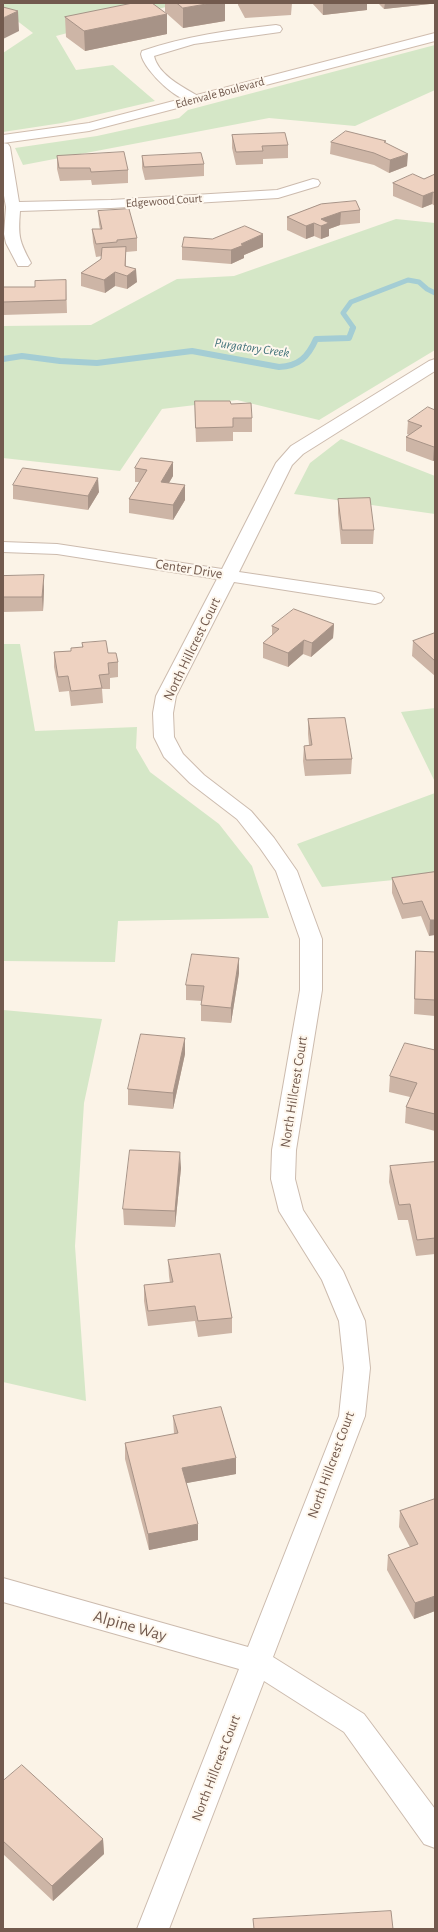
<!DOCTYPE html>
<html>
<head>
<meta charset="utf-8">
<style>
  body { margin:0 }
  #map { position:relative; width:438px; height:1932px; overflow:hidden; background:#fbf3e7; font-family:"Alegreya Sans",sans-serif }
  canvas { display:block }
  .frame { position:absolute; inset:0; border:4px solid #725a4e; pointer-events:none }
</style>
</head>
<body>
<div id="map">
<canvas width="438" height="1932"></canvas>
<div class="frame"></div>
</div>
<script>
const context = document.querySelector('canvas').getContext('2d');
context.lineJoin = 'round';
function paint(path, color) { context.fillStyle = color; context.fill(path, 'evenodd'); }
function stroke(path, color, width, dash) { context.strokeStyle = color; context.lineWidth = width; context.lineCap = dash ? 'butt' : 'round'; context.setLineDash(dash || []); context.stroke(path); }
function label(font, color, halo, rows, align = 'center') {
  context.font = font + ' "Alegreya Sans",sans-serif'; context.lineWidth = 4; context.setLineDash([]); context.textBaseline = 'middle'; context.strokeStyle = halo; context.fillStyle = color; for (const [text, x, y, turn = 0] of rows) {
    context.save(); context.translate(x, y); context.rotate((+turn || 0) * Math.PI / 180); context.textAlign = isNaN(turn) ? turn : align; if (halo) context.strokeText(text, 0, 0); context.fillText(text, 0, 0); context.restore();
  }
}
const green = new Path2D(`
  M 3,3 L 181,3 L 56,36 L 76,70 L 113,65 L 155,101 L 62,123 L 3,132 L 3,53 L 33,33 L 3,10 Z
  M 435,45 L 435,90 L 355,126 L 269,118 L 23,165 L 15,148 L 97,136 L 179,118 L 188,110 Z
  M 396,219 L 435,223 L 435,350 L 319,420 L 237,400 L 162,409 L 120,471 L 3,458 L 3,326 L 91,325 L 177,279 L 234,276 Z
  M 341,439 L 435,476 L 435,514 L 294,494 L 310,463 Z
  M 3,644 L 20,644 L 35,731 L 137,727 L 136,748 L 150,772 L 219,824 L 252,866 L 269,918 L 118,921 L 115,962 L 3,961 Z
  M 435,708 L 435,782 L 401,712 Z
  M 435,793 L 435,876 L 322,887 L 297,844 Z
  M 3,1010 L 102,1019 L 84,1103 L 75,1246 L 86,1401 L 3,1382 Z`);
const streamFar1 = new Path2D(`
  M 352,329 L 353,327 L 343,313 L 351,302 L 408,280 L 419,282 L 427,289 L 435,293`);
const stream = new Path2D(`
  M 3,359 L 22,356 L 60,361 L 97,363 L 192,351 L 279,367 C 299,366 308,357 316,339 L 349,338 L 353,328`);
const street = new Path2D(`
  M 276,25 L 280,26 L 282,29 L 280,32 L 194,44 L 154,56 C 158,75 184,88 200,97 L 202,100 L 200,103 C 182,107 144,71 141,54 L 142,51 C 186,36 230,30 276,25 Z
  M 3,143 L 8,144 L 10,147 L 19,202 L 111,200 L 277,190 L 313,179 L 318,180 L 320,183 L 318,186 L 278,198 L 111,208 L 20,211 C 18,236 19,241 31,263 L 28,266 L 18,266 L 6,243 L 4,234 L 6,207 L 3,190 Z
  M 435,359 L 435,371 L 303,454 L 292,465 L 239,572 L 375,592 L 381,594 L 384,598 L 381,602 L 375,604 L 234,582 L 176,696 L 173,713 L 174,737 L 183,754 L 204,775 L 251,811 L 274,838 L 297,871 L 322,939 L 322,990 L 296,1150 L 295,1179 L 303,1210 L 343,1271 L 365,1321 L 370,1368 L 365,1416 L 273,1657 L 364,1714 L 435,1809 L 435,1848 L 424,1844 L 344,1732 L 264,1681 L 169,1929 L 137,1929 L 239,1669 L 3,1602 L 3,1578 L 248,1647 L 339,1416 L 344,1368 L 339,1321 L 322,1280 L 279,1211 L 271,1179 L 272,1150 L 300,990 L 300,939 L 276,871 L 260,848 L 237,819 L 190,783 L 164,757 L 154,737 L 153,713 L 156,696 L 217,579 L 57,554 L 3,552 L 3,542 L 57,544 L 222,569 L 276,463 L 291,446 L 429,361 Z`);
const secondary = new Path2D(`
  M 435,33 L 435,41 L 89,131 L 3,143 L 3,135 L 89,123 Z`);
const wall = new Path2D(`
  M 165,3 L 225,3 L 225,21 L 183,28 L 165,12 Z
  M 238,3 L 292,3 L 291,15 L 245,18 L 238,5 Z
  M 312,3 L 367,3 L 367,10 L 323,15 Z
  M 378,3 L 430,3 L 430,4 L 384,9 Z
  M 167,14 L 167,34 L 85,51 L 66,37 L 65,17 Z
  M 232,135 L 288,145 L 288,158 L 263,159 L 263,164 L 236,165 L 232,148 Z
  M 331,142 L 386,143 L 407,166 L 389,173 L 374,165 L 330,154 Z
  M 57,156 L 128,170 L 128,183 L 92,185 L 91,180 L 60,181 L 57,169 Z
  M 142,156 L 204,164 L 204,176 L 145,180 L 142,168 Z
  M 435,174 L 435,206 L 432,204 L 422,208 L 393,196 L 393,183 L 424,179 Z
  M 321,204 L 360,210 L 360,223 L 340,225 L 329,229 L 329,236 L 321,239 L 314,236 L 306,239 L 287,230 L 287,217 Z
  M 98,211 L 137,238 L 137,251 L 126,252 L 126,266 L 137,282 L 127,289 L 115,286 L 105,293 L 81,286 L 81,273 L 101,259 L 102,256 L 96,257 L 93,242 L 92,229 L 100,229 L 99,224 Z
  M 182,247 L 263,247 L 244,255 L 244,258 L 231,264 L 182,260 Z
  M 66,280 L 67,313 L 3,315 L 3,287 L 35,287 Z
  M 195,401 L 231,404 L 252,418 L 252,432 L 233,432 L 233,441 L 196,442 L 195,415 Z
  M 435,410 L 435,460 L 433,461 L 406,451 L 406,437 L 409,435 L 407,434 L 408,421 Z
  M 173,462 L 173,476 L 169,483 L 185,485 L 185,500 L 173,520 L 129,513 L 129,499 L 139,482 L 135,482 L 135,468 Z
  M 13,485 L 99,492 L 88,510 L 13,499 Z
  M 338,499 L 374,530 L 373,544 L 341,544 L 338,513 Z
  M 3,576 L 44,590 L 43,611 L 3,612 Z
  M 334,624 L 333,638 L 311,657 L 303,654 L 288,667 L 263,658 L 263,643 L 272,636 L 272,626 Z
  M 435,633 L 435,676 L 412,656 L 413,641 Z
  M 82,643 L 108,653 L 118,662 L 118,677 L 110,678 L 110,689 L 102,689 L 103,703 L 71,706 L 69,691 L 59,692 L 54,667 L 54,652 L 71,651 L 82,648 Z
  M 308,719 L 352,759 L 351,774 L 305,776 L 303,761 L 304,746 L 309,745 L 308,734 Z
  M 435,872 L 429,936 L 421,916 L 402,919 L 392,893 L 392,878 Z
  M 416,951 L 435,952 L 435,1016 L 414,1014 L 415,966 Z
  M 239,958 L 239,973 L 231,1023 L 201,1021 L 201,1005 L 202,1001 L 186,1000 L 186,985 Z
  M 185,1038 L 185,1054 L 173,1109 L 128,1105 L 128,1089 Z
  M 435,1050 L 435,1131 L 405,1123 L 406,1107 L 410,1097 L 389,1092 L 390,1076 Z
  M 435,1162 L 435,1254 L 416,1256 L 408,1220 L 398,1220 L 389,1182 L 390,1166 Z
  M 181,1168 L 175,1227 L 124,1225 L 123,1209 Z
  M 168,1260 L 232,1318 L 232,1333 L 198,1337 L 195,1321 L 148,1326 L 144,1301 L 144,1285 L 170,1283 L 169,1276 Z
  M 435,1363 L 435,1405 L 434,1379 Z
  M 173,1416 L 236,1458 L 236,1474 L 186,1483 L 198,1540 L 149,1550 L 125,1459 L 125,1443 L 174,1434 Z
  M 435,1499 L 435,1611 L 414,1619 L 387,1570 L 388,1555 L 410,1547 L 399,1527 L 400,1511 Z
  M 3,1781 L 103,1839 L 104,1854 L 53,1901 L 3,1854 Z`);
const shadedWall = new Path2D(`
  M 212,3 L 225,3 L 225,21 L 183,28 L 183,8 Z
  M 323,3 L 367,3 L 367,10 L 323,15 Z
  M 385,3 L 430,3 L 430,4 L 384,9 Z
  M 18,11 L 19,31 L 3,39 L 3,18 Z
  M 167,14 L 167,34 L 85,51 L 84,31 Z
  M 408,154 L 407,166 L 389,173 L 390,160 Z
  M 433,192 L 432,204 L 422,208 L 423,196 Z
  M 341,212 L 340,225 L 329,229 L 329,236 L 321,239 L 321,219 Z
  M 314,223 L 314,236 L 306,239 L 306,226 Z
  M 263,234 L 263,247 L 244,255 L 244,258 L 231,264 L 231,250 L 241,244 Z
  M 136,269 L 137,282 L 127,289 L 127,276 Z
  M 115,272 L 115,286 L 105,293 L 104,280 Z
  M 435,446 L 435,460 L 433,461 L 434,447 Z
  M 173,462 L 173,476 L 161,496 L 161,482 Z
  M 98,478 L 99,492 L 88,510 L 88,496 Z
  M 185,485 L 185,500 L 173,520 L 173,505 Z
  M 44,575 L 44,590 L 43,611 L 42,597 Z
  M 334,624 L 333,638 L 311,657 L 312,643 Z
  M 304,640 L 303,654 L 288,667 L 288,653 Z
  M 430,920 L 435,920 L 435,935 L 429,936 Z
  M 239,958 L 239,973 L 231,1023 L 231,1008 Z
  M 185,1038 L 185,1054 L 173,1109 L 173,1093 Z
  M 180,1152 L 181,1168 L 175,1227 L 175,1211 Z
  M 236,1458 L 236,1474 L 182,1484 L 182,1468 Z
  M 198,1524 L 198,1540 L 149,1550 L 148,1534 Z
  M 435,1596 L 435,1611 L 414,1619 L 415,1603 Z
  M 103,1839 L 104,1854 L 53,1901 L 52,1886 Z`);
const building = new Path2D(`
  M 133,3 L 152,3 L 167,14 L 84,31 L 65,17 Z
  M 177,3 L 212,3 L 183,8 Z
  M 3,7 L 18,11 L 3,18 Z
  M 346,131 L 386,141 L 384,142 L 408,154 L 390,160 L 374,153 L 331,142 Z
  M 285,133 L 288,145 L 262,146 L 263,151 L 236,152 L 232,135 Z
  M 124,152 L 128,170 L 91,172 L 90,168 L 59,168 L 57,156 Z
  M 201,153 L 204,164 L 144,167 L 142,156 Z
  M 413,174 L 424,179 L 435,174 L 435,193 L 433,192 L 423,196 L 393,183 Z
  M 356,201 L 360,210 L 341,212 L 321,219 L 329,223 L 321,226 L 314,223 L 306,226 L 287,217 L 321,204 Z
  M 129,209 L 137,238 L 117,240 L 117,242 L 96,244 L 92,229 L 102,229 L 98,211 Z
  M 245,226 L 263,234 L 241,244 L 244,245 L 231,250 L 182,247 L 184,237 L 212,239 Z
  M 126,247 L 125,266 L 136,269 L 127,276 L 115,272 L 104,280 L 81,273 L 101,259 L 102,248 Z
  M 66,280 L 66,300 L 3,302 L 3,287 L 35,287 L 35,281 Z
  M 195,401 L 230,401 L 231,404 L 251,403 L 252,418 L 233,418 L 233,427 L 196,428 Z
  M 428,407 L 435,410 L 435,446 L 434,447 L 406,437 L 422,426 L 408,421 Z
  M 141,458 L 173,462 L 161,482 L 185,485 L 173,505 L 129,499 L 147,470 L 135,468 Z
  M 23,468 L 98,478 L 88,496 L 13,485 Z
  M 370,498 L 374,530 L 342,530 L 338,499 Z
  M 44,575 L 42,597 L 3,597 L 3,576 Z
  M 294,609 L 334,624 L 312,643 L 304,640 L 288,653 L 263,643 L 279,629 L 272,626 Z
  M 435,633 L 435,661 L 413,641 Z
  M 106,641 L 108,653 L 116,653 L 118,662 L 108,663 L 109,674 L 99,675 L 102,688 L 71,691 L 68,676 L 58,677 L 54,652 L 71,651 L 71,648 L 83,647 L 82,643 Z
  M 345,718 L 352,759 L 306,760 L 304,746 L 312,745 L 308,719 Z
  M 435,872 L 435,920 L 430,920 L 422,901 L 403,904 L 392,878 Z
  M 416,951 L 435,952 L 435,1000 L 415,999 Z
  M 192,954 L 239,958 L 231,1008 L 201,1005 L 204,986 L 186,985 Z
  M 141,1034 L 185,1038 L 173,1093 L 128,1089 Z
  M 405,1043 L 435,1050 L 435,1114 L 406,1107 L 417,1083 L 390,1076 Z
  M 130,1150 L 180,1152 L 175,1211 L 123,1209 Z
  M 435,1162 L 435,1238 L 417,1240 L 410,1204 L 399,1205 L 390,1166 Z
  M 220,1254 L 232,1318 L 198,1321 L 195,1306 L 148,1311 L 144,1285 L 173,1282 L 168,1260 Z
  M 221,1407 L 236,1458 L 182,1468 L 198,1524 L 148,1534 L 125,1443 L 178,1433 L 173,1416 Z
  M 435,1499 L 435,1596 L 415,1603 L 388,1555 L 418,1544 L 400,1511 Z
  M 22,1765 L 103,1839 L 52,1886 L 3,1841 L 3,1781 Z
  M 391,1911 L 393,1929 L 254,1929 L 253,1919 Z`);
const farStreetnames = [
  ["Edenvale Boulevard",220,93,-15],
  ["Edgewood Court",164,201,-4]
];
const farWaternames = [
  ["Purgatory Creek",252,348,8]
];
const streetNames = [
  ["Center Drive",189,569,9],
  ["North Hillcrest Court",192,649,-64],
  ["North Hillcrest Court",294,1092,-81],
  ["North Hillcrest Court",331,1465,-70],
  ["North Hillcrest Court",216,1768,-69]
];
const nearStreetnames = [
  ["Alpine Way",130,1626,16]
];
paint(green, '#d5e7c7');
stroke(streamFar1, '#a4cdd4', 5);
stroke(stream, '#a4cdd4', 6);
stroke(street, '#ccbbae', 2);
stroke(secondary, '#d0bdaf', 2);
paint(street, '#fff');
paint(secondary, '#fff');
paint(wall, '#cdb5a6');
paint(shadedWall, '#a79387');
paint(building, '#eed2c1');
stroke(building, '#a79387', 1);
label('12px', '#725a4e', '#fef7ed', farStreetnames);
label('italic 13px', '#46757d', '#fef7ed', farWaternames);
label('14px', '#725a4e', '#fef7ed', streetNames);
label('17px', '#725a4e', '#fef7ed', nearStreetnames);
</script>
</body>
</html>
